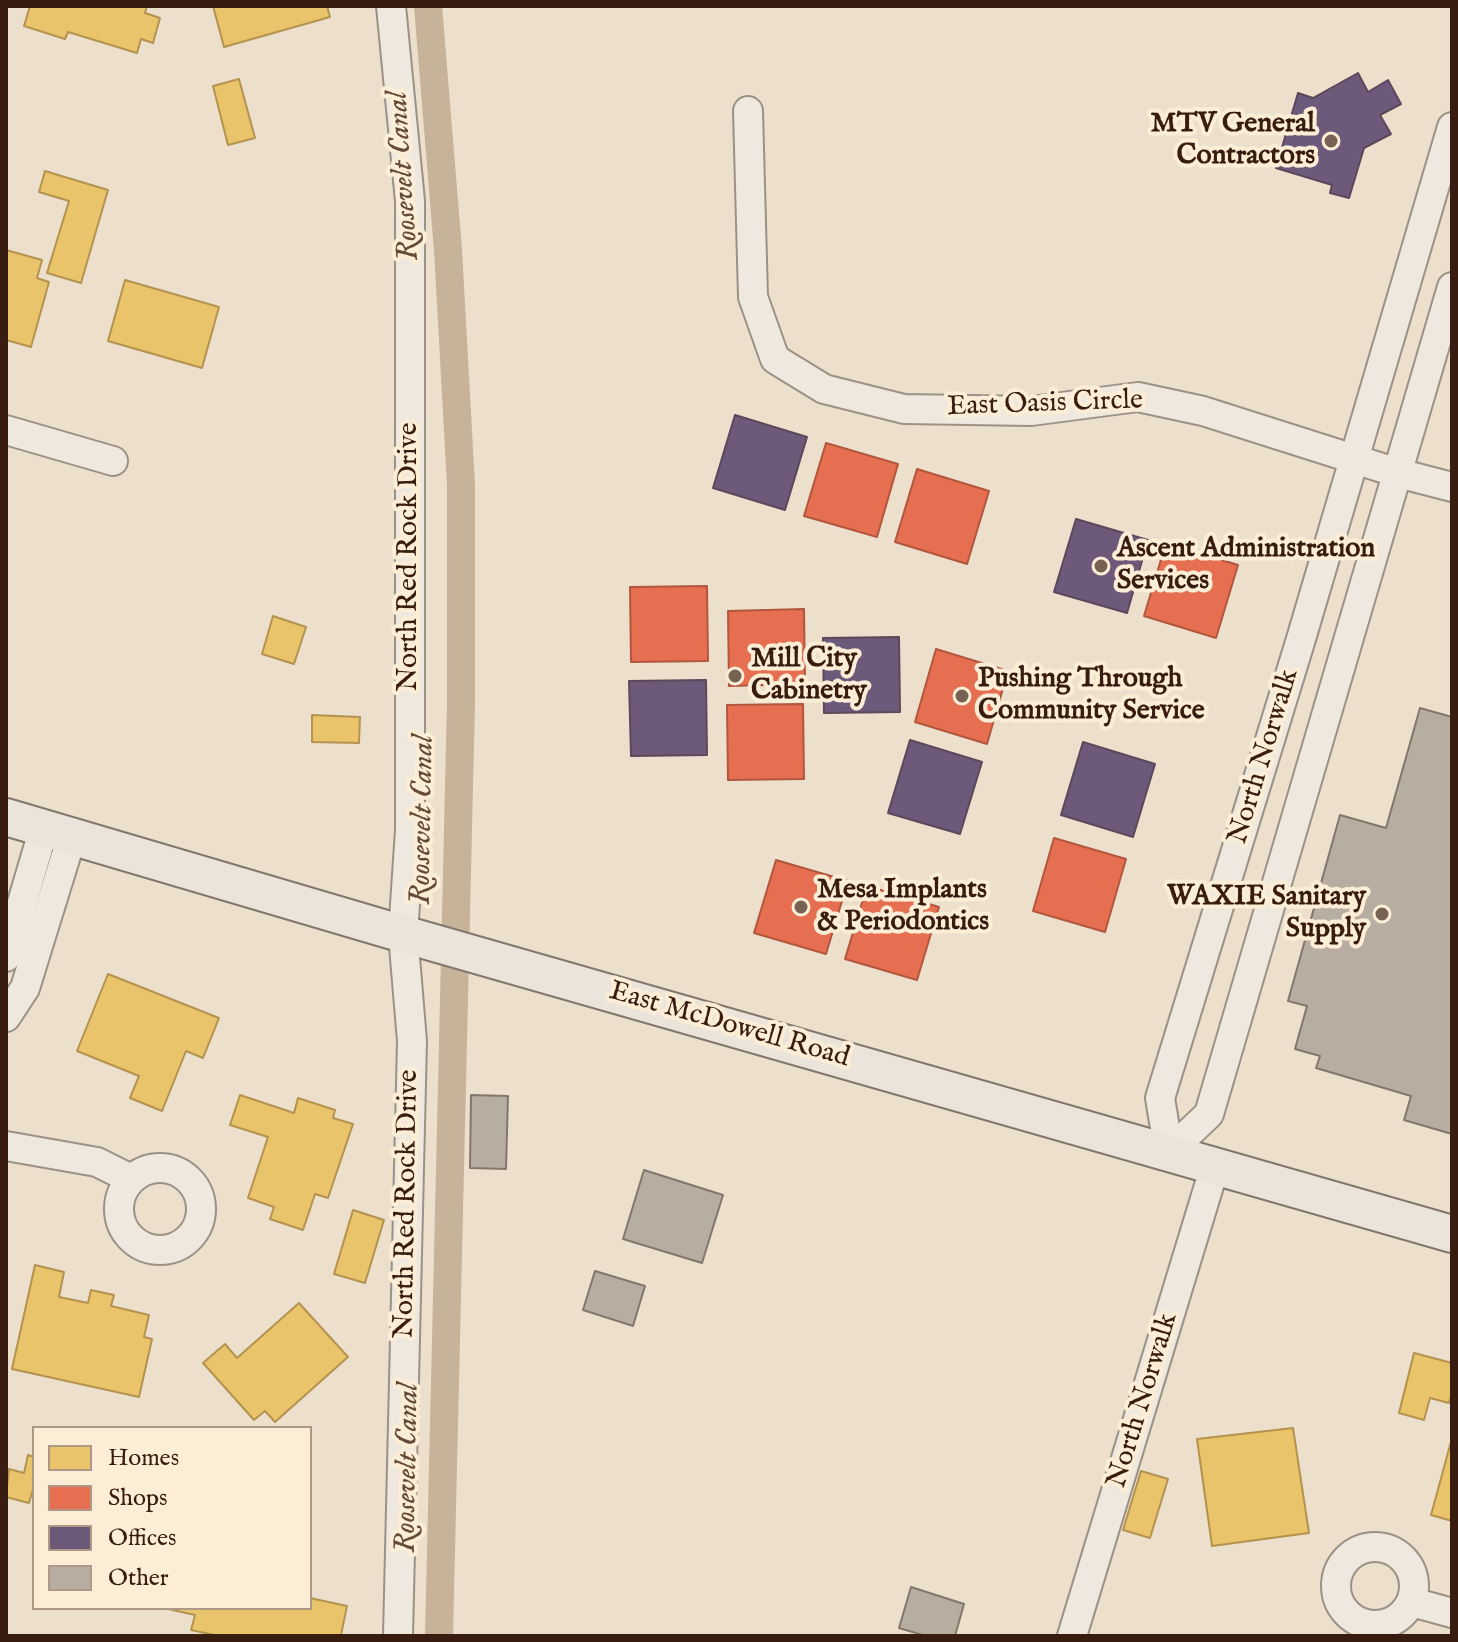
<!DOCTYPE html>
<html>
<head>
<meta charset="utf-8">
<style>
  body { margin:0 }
  #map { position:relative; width:1458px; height:1642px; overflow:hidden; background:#ece0cd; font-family:"IM FELL English",serif }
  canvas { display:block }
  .frame { position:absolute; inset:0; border:8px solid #381c0f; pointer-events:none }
  .legend { position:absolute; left:32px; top:1426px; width:280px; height:184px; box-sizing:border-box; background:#fbedd6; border:2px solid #ad9986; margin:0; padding:10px 14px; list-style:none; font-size:24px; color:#381c0f }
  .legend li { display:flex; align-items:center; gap:16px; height:40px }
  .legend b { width:40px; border:2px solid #ad9986 }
</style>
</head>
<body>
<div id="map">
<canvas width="1458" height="1642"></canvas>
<div class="frame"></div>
<ul class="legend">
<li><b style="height:22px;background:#e9c46a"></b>Homes</li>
<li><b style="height:22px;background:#e76f51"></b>Shops</li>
<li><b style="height:22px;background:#6d597a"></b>Offices</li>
<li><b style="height:22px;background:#b7ada0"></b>Other</li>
</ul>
</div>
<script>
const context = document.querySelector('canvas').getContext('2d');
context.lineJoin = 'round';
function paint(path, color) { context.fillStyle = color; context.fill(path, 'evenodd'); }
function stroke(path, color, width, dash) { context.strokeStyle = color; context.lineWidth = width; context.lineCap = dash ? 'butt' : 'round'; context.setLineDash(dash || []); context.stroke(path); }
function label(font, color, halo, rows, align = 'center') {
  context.font = font + ' "IM FELL English",serif'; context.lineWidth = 8; context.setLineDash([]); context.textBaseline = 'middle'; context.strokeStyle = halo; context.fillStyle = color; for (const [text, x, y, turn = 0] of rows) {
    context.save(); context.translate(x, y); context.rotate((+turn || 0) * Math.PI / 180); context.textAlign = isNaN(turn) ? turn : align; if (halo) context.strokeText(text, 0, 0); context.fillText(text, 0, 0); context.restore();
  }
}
const homes = new Path2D(`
  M 30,6 L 147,6 L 145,13 L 160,18 L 153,43 L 141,39 L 137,53 L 68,32 L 65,39 L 24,26 Z
  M 213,6 L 327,6 L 330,17 L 224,47 Z
  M 239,79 L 255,138 L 228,145 L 213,86 Z
  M 45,171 L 108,190 L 81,283 L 47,273 L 69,201 L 39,192 Z
  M 6,250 L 42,260 L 37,278 L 49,282 L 31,347 L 6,340 Z
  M 125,280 L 219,307 L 202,368 L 108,341 Z
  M 273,616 L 306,627 L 294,664 L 262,654 Z
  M 312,715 L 360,717 L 359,743 L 312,742 Z
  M 108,974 L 219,1018 L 203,1058 L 186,1051 L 162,1111 L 130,1098 L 139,1076 L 77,1051 Z
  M 240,1095 L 294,1113 L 298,1098 L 335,1110 L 333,1118 L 353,1124 L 328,1198 L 315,1194 L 303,1230 L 270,1219 L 274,1207 L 248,1198 L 268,1137 L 230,1125 Z
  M 353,1210 L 384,1220 L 365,1283 L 334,1274 Z
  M 35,1265 L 64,1272 L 59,1297 L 88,1303 L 91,1290 L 114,1295 L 111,1306 L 149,1315 L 144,1337 L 152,1339 L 139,1397 L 12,1369 Z
  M 299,1303 L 348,1357 L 275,1422 L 265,1411 L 254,1420 L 203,1363 L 225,1344 L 237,1358 Z
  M 1414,1353 L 1452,1363 L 1452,1393 L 1449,1403 L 1430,1398 L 1424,1420 L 1399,1413 Z
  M 1293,1428 L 1309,1533 L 1212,1546 L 1197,1439 Z
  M 1452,1438 L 1452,1521 L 1431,1515 Z
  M 28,1455 L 34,1457 L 34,1486 L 29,1503 L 6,1497 L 9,1469 L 24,1473 Z
  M 1141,1471 L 1168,1479 L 1150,1538 L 1123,1530 Z
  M 310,1598 L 347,1606 L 341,1635 L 346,1636 L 219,1636 L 191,1630 L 195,1615 L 164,1608 L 310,1608 Z`);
const shops = new Path2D(`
  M 826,443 L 898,464 L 877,537 L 804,516 Z
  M 917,469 L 989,491 L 967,564 L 895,542 Z
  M 1166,543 L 1238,565 L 1216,638 L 1144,616 Z
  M 707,586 L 708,661 L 631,662 L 630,587 Z
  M 804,609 L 805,684 L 729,686 L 728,611 Z
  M 936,649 L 1008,671 L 987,744 L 915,722 Z
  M 803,704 L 804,779 L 728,780 L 727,705 Z
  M 1054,838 L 1126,859 L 1105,932 L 1033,911 Z
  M 776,860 L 848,881 L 826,954 L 754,933 Z
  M 867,886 L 939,907 L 917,980 L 845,959 Z`);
const offices = new Path2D(`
  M 1358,73 L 1368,92 L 1388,80 L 1401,104 L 1380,115 L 1391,134 L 1364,148 L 1349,198 L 1330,193 L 1332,185 L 1276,168 L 1298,93 L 1313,98 Z
  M 735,415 L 807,437 L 785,510 L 713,488 Z
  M 1076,519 L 1148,540 L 1127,613 L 1054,592 Z
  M 899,637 L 900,712 L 824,713 L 823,638 Z
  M 706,680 L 707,755 L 631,756 L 629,681 Z
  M 910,740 L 982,762 L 960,834 L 888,813 Z
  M 1083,742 L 1155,764 L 1133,837 L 1061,815 Z`);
const canal = new Path2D(`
  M 428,6 L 448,250 L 461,485 L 461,702 L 439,1636`);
const building = new Path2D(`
  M 1420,708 L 1452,717 L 1452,1134 L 1404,1120 L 1411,1096 L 1316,1068 L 1320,1056 L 1295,1049 L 1307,1006 L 1288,1001 L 1340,815 L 1386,828 Z
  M 471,1095 L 508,1096 L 506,1169 L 470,1168 Z
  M 644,1170 L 723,1195 L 702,1263 L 623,1239 Z
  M 595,1271 L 645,1286 L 633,1326 L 583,1310 Z
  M 911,1587 L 964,1604 L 955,1636 L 926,1636 L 899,1628 Z`);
const minor = new Path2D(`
  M 391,6 L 410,201 L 410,830 L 403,934 L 412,1041 L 398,1636
  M 748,111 L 753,297 L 775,359 L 824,389 L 904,409 L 1031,411 L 1138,397 L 1203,411 L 1398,473 L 1452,487
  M 6,430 L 113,461
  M 6,957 L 44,828
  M 6,1017 L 25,988 L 72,836
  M 6,1146 L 97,1162 L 131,1179
  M 1169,1152 L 1160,1098 L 1301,639 L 1452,127
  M 1169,1152 L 1209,1114 L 1452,287
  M119 1209a41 41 0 1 1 82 0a41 41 0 1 1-82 0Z
  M1336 1586a39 39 0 1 1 78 0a39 39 0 1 1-78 0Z
  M 1412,1602 L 1452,1613
  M 1072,1636 L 1215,1166`);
const major = new Path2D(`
  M 6,817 L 403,934 L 1452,1234`);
const markers = [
  [1331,141,8,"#776152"],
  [1101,566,8,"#776152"],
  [735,676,8,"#776152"],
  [962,696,8,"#776152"],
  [801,907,8,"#776152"],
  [1382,914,8,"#776152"]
];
const poiNames = [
  ["MTV General",1315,125,"right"],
  ["Contractors",1315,157,"right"],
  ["Ascent Administration",1117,550],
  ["Services",1117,582],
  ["Mill City",751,660],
  ["Cabinetry",751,692],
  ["Pushing Through",978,680],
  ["Community Service",978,712],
  ["Mesa Implants",817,891],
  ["& Periodontics",817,923],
  ["WAXIE Sanitary",1366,898,"right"],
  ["Supply",1366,930,"right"]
];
const streetNames = [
  ["East Oasis Circle",1045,405,-2],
  ["North Red Rock Drive",410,557,-90],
  ["North Norwalk",1265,757,-73],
  ["East McDowell Road",729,1026,16],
  ["North Red Rock Drive",408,1204,-89],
  ["North Norwalk",1144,1401,-73]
];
const waterNames = [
  ["Roosevelt Canal",405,176,-94],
  ["Roosevelt Canal",424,820,-89],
  ["Roosevelt Canal",409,1468,-89]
];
paint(homes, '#e9c46a');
stroke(homes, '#b4924f', 2);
paint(shops, '#e76f51');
stroke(shops, '#b2563d', 2);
paint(offices, '#6d597a');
stroke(offices, '#5d475a', 2);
stroke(canal, '#c7b39a', 28);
paint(building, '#b7ada0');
stroke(building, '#82776c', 2);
stroke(minor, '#9b9185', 32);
stroke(major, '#82776c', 40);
stroke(minor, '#efe8df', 28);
stroke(major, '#ebe4da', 36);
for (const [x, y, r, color] of markers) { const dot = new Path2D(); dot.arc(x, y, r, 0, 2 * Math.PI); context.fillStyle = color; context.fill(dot); stroke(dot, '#fbedd6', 3); }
label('bold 28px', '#381c0f', '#fbedd6', poiNames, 'left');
label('28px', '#381c0f', '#fbedd6', streetNames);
label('italic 30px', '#644a38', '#fbedd6', waterNames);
</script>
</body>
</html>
